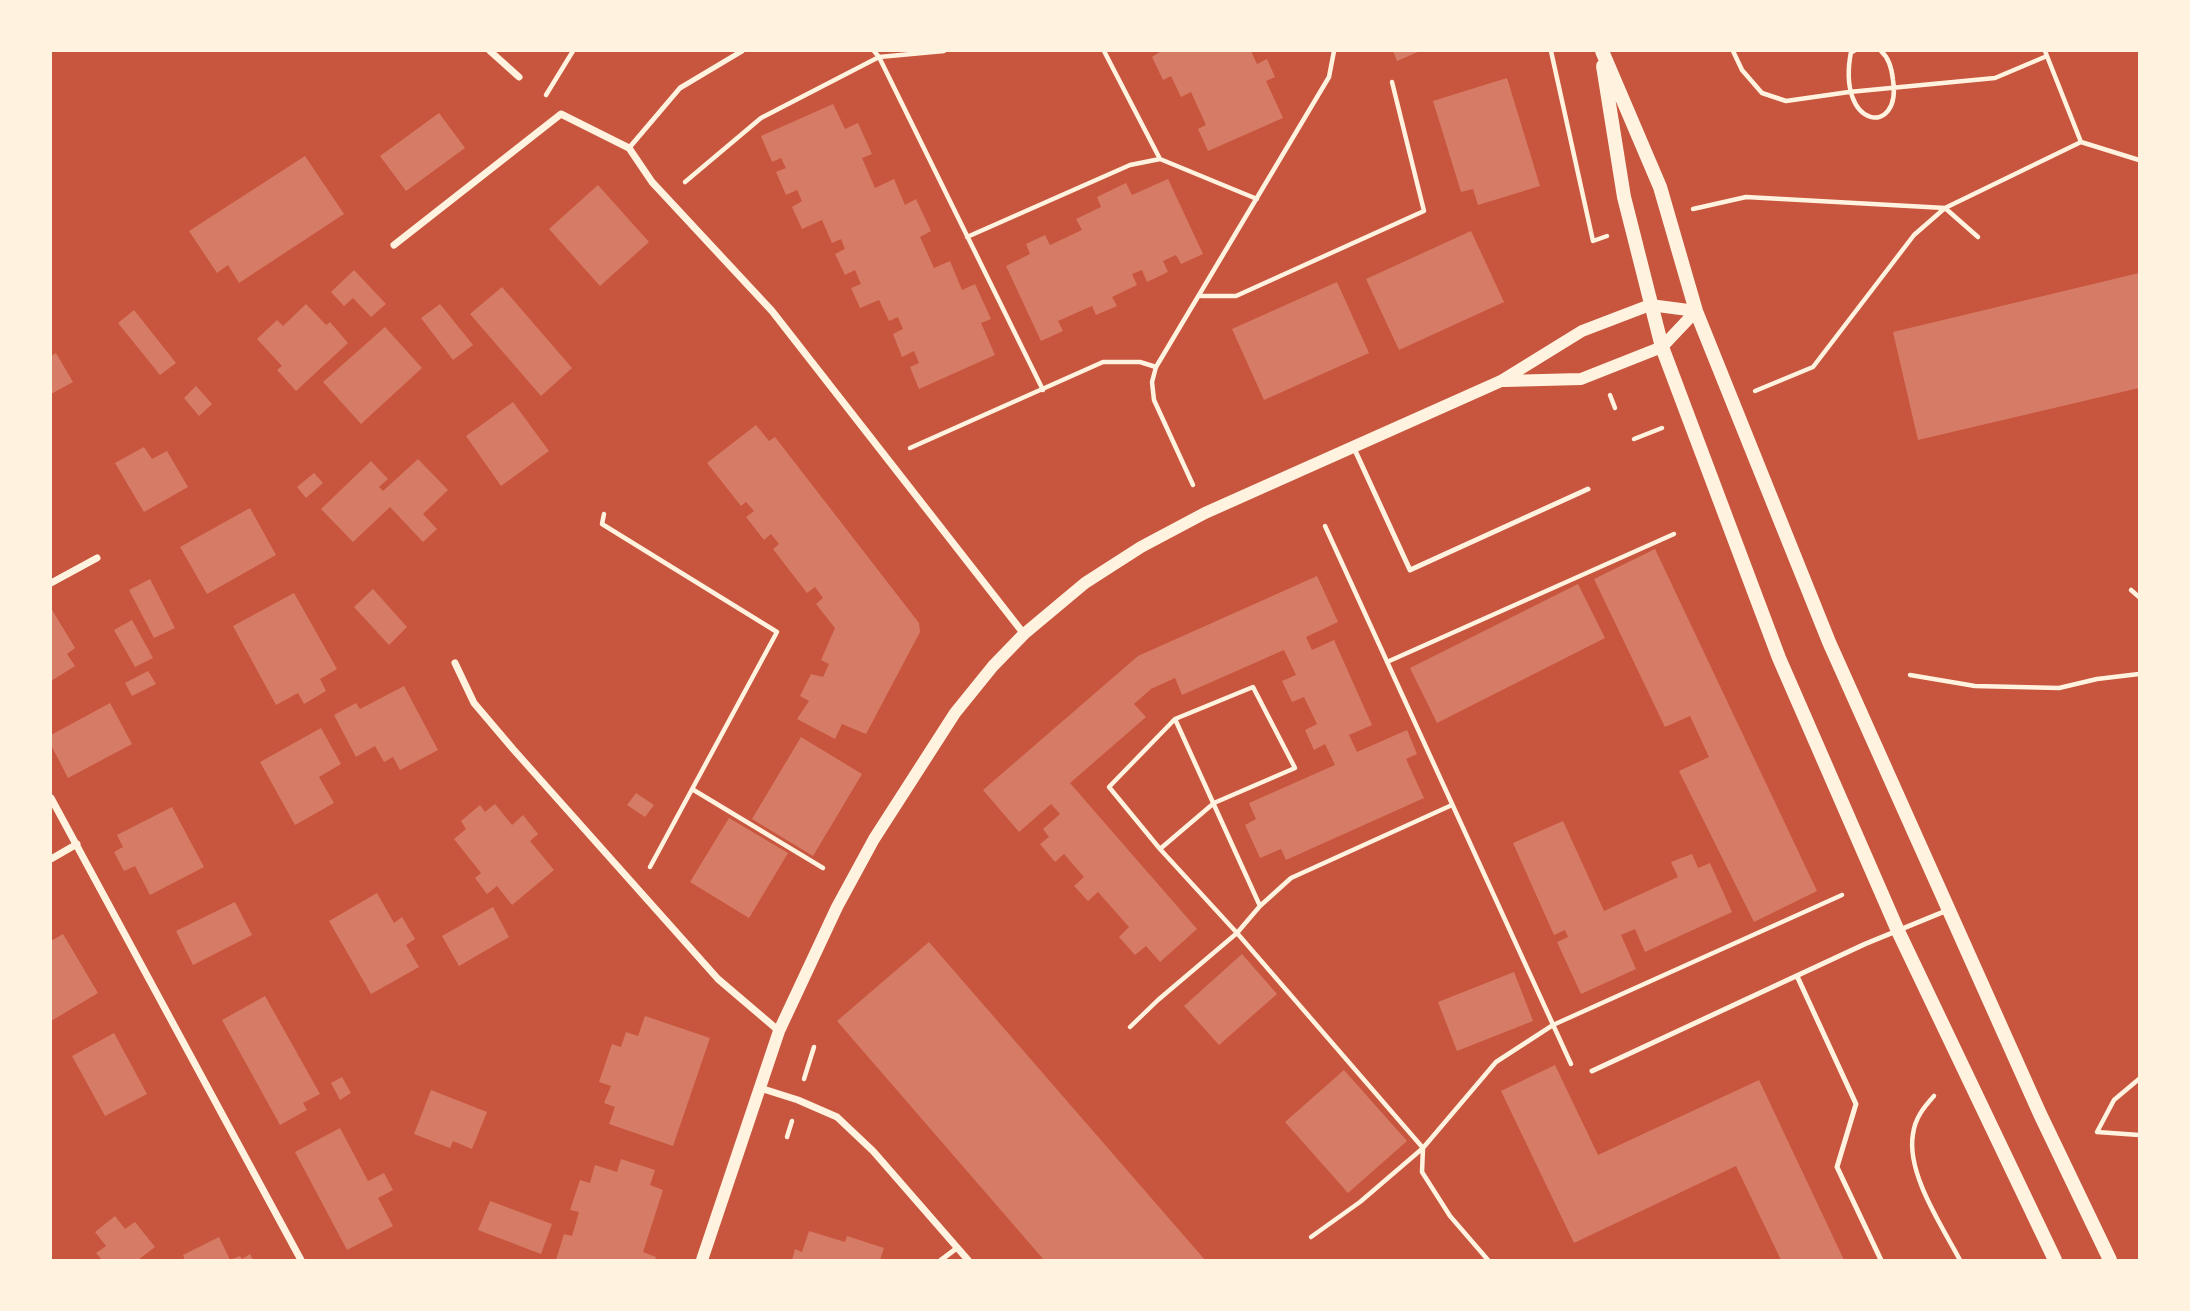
<!DOCTYPE html>
<html>
<head>
<meta charset="utf-8">
<style>
  body { margin:0 }
  #map { position:relative; width:2190px; height:1311px; overflow:hidden; background:#c8553d; font-family:"Space Grotesk",sans-serif }
  canvas { display:block }
  .frame { position:absolute; inset:0; border:52px solid #fff3e0; pointer-events:none }
</style>
</head>
<body>
<div id="map">
<canvas width="2190" height="1311"></canvas>
<div class="frame"></div>
</div>
<script>
const context = document.querySelector('canvas').getContext('2d');
context.lineJoin = 'round';
function paint(path, color) { context.fillStyle = color; context.fill(path, 'evenodd'); }
function stroke(path, color, width, dash) { context.strokeStyle = color; context.lineWidth = width; context.lineCap = dash ? 'butt' : 'round'; context.setLineDash(dash || []); context.stroke(path); }
const building = new Path2D(`
  M 1161,51 L 1251,51 L 1257,64 L 1267,59 L 1275,77 L 1266,81 L 1283,118 L 1208,151 L 1198,129 L 1206,125 L 1191,92 L 1181,97 L 1171,76 L 1163,80 L 1152,57 Z
  M 1393,51 L 1420,51 L 1397,61 Z
  M 1507,78 L 1540,186 L 1478,205 L 1473,189 L 1461,192 L 1433,101 Z
  M 833,104 L 845,129 L 858,123 L 872,154 L 862,158 L 875,188 L 894,179 L 905,205 L 916,199 L 931,231 L 920,237 L 934,268 L 950,261 L 962,290 L 975,284 L 991,319 L 981,323 L 995,355 L 919,389 L 910,367 L 919,363 L 914,351 L 902,357 L 893,334 L 903,329 L 898,317 L 889,321 L 879,300 L 860,308 L 851,288 L 861,284 L 855,270 L 845,275 L 835,254 L 845,249 L 841,239 L 832,243 L 822,220 L 802,229 L 792,207 L 802,201 L 797,190 L 786,195 L 776,172 L 786,168 L 781,158 L 772,162 L 761,136 Z
  M 439,113 L 465,148 L 406,191 L 380,156 Z
  M 305,156 L 344,214 L 239,283 L 228,265 L 217,273 L 189,231 Z
  M 1168,179 L 1203,254 L 1181,264 L 1176,255 L 1163,261 L 1168,272 L 1147,282 L 1142,270 L 1132,274 L 1137,285 L 1112,297 L 1117,306 L 1096,315 L 1092,306 L 1058,321 L 1063,331 L 1041,341 L 1006,266 L 1030,254 L 1026,244 L 1045,235 L 1050,245 L 1082,230 L 1076,219 L 1101,207 L 1097,197 L 1126,183 L 1132,195 Z
  M 598,185 L 649,242 L 600,286 L 549,229 Z
  M 1471,231 L 1504,302 L 1399,350 L 1366,279 Z
  M 354,270 L 386,304 L 371,317 L 353,298 L 344,306 L 331,292 Z
  M 2139,273 L 2139,388 L 1918,440 L 1893,332 Z
  M 1337,282 L 1369,353 L 1264,400 L 1232,329 Z
  M 502,287 L 572,368 L 541,396 L 470,314 Z
  M 306,304 L 326,325 L 330,322 L 348,343 L 296,391 L 277,370 L 282,366 L 257,339 L 277,320 L 283,326 Z
  M 440,304 L 473,345 L 453,360 L 421,318 Z
  M 134,310 L 176,363 L 160,375 L 118,323 Z
  M 385,327 L 422,368 L 361,424 L 323,382 Z
  M 56,353 L 73,382 L 51,394 L 51,356 Z
  M 196,386 L 212,404 L 199,416 L 184,398 Z
  M 513,402 L 549,451 L 501,486 L 466,436 Z
  M 756,425 L 769,441 L 775,437 L 919,623 L 920,632 L 866,734 L 842,724 L 835,739 L 797,719 L 809,701 L 800,696 L 811,674 L 823,677 L 829,664 L 821,660 L 835,628 L 816,604 L 823,598 L 818,591 L 815,587 L 807,593 L 773,549 L 779,544 L 771,534 L 764,540 L 746,517 L 754,511 L 746,502 L 741,506 L 707,463 Z
  M 144,447 L 152,459 L 167,451 L 188,487 L 144,512 L 115,463 Z
  M 418,459 L 448,490 L 423,514 L 437,529 L 423,542 L 390,507 L 353,542 L 321,509 L 371,461 L 388,479 L 379,487 L 383,491 Z
  M 314,473 L 323,483 L 306,498 L 297,487 Z
  M 250,508 L 276,555 L 207,594 L 180,547 Z
  M 1655,549 L 1817,891 L 1754,922 L 1679,771 L 1709,757 L 1690,716 L 1665,727 L 1594,579 Z
  M 1317,576 L 1338,622 L 1306,637 L 1312,650 L 1334,640 L 1372,725 L 1349,735 L 1357,752 L 1407,730 L 1417,754 L 1406,759 L 1424,798 L 1286,860 L 1281,849 L 1260,858 L 1245,825 L 1256,819 L 1249,803 L 1335,765 L 1325,744 L 1314,750 L 1305,730 L 1317,724 L 1304,697 L 1292,702 L 1282,681 L 1296,675 L 1284,650 L 1182,695 L 1175,678 L 1151,689 L 1134,704 L 1146,717 L 1070,783 L 1197,929 L 1160,962 L 1146,946 L 1135,955 L 1119,937 L 1129,927 L 1098,892 L 1088,901 L 1074,886 L 1084,877 L 1064,854 L 1055,862 L 1040,844 L 1049,837 L 1043,829 L 1060,814 L 1051,804 L 1019,832 L 983,790 L 1138,656 Z
  M 150,579 L 175,628 L 154,638 L 129,590 Z
  M 1578,584 L 1605,638 L 1437,723 L 1410,668 Z
  M 373,589 L 407,627 L 389,645 L 354,607 Z
  M 294,593 L 337,669 L 320,679 L 326,691 L 304,704 L 298,693 L 276,705 L 233,626 Z
  M 51,608 L 75,648 L 67,654 L 75,666 L 51,681 Z
  M 132,620 L 153,658 L 135,667 L 114,630 Z
  M 148,671 L 156,684 L 132,696 L 125,683 Z
  M 404,686 L 438,750 L 400,770 L 393,757 L 384,762 L 375,746 L 356,757 L 334,715 L 356,703 L 360,709 Z
  M 110,703 L 132,744 L 68,778 L 51,745 L 51,735 Z
  M 321,728 L 341,764 L 319,777 L 334,803 L 295,825 L 260,762 Z
  M 801,737 L 862,774 L 813,856 L 752,819 Z
  M 636,793 L 654,805 L 645,817 L 627,805 Z
  M 495,804 L 512,825 L 523,815 L 538,834 L 530,841 L 554,870 L 512,905 L 497,886 L 487,894 L 475,878 L 481,873 L 454,839 L 466,829 L 461,821 L 480,805 L 485,812 Z
  M 172,807 L 204,867 L 150,895 L 135,866 L 124,871 L 114,852 L 123,847 L 117,835 Z
  M 729,818 L 788,853 L 749,918 L 690,882 Z
  M 1563,821 L 1604,911 L 1678,877 L 1671,862 L 1692,854 L 1698,868 L 1710,863 L 1732,912 L 1645,952 L 1635,929 L 1621,935 L 1636,969 L 1581,994 L 1557,942 L 1568,937 L 1565,930 L 1554,935 L 1513,843 Z
  M 377,893 L 394,923 L 402,917 L 415,939 L 406,945 L 419,967 L 371,994 L 329,921 Z
  M 235,902 L 252,935 L 193,965 L 176,931 Z
  M 493,907 L 509,937 L 459,966 L 442,936 Z
  M 63,934 L 98,993 L 51,1021 L 51,941 Z
  M 929,942 L 1205,1260 L 1044,1260 L 837,1021 Z
  M 1242,954 L 1277,994 L 1219,1045 L 1184,1006 Z
  M 1514,972 L 1533,1021 L 1457,1051 L 1438,1002 Z
  M 265,996 L 320,1094 L 303,1103 L 307,1110 L 280,1125 L 222,1020 Z
  M 645,1016 L 710,1038 L 673,1146 L 609,1124 L 615,1107 L 604,1103 L 611,1086 L 599,1082 L 612,1044 L 621,1047 L 626,1032 L 638,1036 Z
  M 114,1033 L 147,1094 L 105,1116 L 72,1056 Z
  M 1555,1065 L 1598,1155 L 1759,1080 L 1844,1260 L 1781,1260 L 1736,1166 L 1574,1243 L 1501,1091 Z
  M 1344,1070 L 1407,1141 L 1348,1193 L 1285,1122 Z
  M 342,1077 L 351,1093 L 340,1100 L 331,1083 Z
  M 431,1090 L 487,1112 L 472,1149 L 453,1141 L 450,1148 L 414,1134 Z
  M 340,1128 L 368,1181 L 384,1173 L 393,1190 L 378,1198 L 393,1226 L 347,1250 L 295,1152 Z
  M 621,1159 L 655,1170 L 650,1185 L 663,1190 L 643,1252 L 656,1257 L 655,1260 L 556,1260 L 564,1234 L 572,1236 L 579,1212 L 570,1210 L 580,1180 L 590,1183 L 595,1165 L 617,1172 Z
  M 490,1201 L 552,1224 L 541,1254 L 478,1230 Z
  M 115,1216 L 125,1229 L 135,1222 L 155,1247 L 138,1260 L 102,1260 L 96,1253 L 106,1246 L 95,1232 Z
  M 809,1231 L 845,1242 L 847,1236 L 884,1248 L 880,1260 L 792,1260 L 795,1249 L 802,1252 Z
  M 219,1237 L 230,1260 L 240,1256 L 242,1259 L 250,1254 L 253,1260 L 185,1260 L 183,1255 Z`);
const path = new Path2D(`
  M 874,51 L 879,57 L 1043,390
  M 1104,51 L 1160,159 L 1257,199
  M 1551,51 L 1593,241 L 1607,236
  M 1733,51 L 1742,70 L 1762,93 L 1786,101 L 1849,92 L 1995,78 L 2047,56
  M 1854,51 L 1851,52 C 1836,130 1902,137 1893,80 C 1892,70 1889,58 1881,51
  M 2045,51 L 2081,142 L 2139,160
  M 546,95 L 573,51
  M 685,182 L 761,118 L 879,57 L 944,51
  M 1693,209 L 1746,197 L 1945,208 L 2081,142
  M 967,237 L 1130,165 L 1160,159
  M 1201,296 L 1236,296 L 1424,211 L 1392,82
  M 1755,391 L 1813,367 L 1914,235 L 1945,208 L 1978,237
  M 1610,395 L 1615,408
  M 1634,439 L 1662,428
  M 910,448 L 1103,362 L 1140,362 L 1156,367
  M 1193,485 L 1154,400 L 1152,382 L 1156,367 L 1329,77 L 1334,51
  M 604,514 L 602,524 L 777,632 L 650,867
  M 1325,526 L 1571,1064
  M 2131,590 L 2139,597
  M 1387,662 L 1674,534
  M 1910,675 L 1975,686 L 2059,688 L 2097,679 L 2139,674
  M 1253,687 L 1295,768 L 1214,803 L 1160,849 L 1109,787 L 1175,719 Z
  M 1175,719 L 1260,906
  M 692,789 L 823,868
  M 1160,849 L 1237,933 L 1423,1148 L 1422,1172 L 1450,1216 L 1488,1260
  M 1130,1027 L 1158,1000 L 1237,933 L 1260,906 L 1291,878 L 1452,805
  M 804,1079 L 814,1047
  M 2139,1079 L 2114,1100 L 2097,1132 L 2139,1135
  M 1934,1096 C 1924,1107 1915,1118 1913,1134 C 1906,1173 1942,1226 1960,1260
  M 787,1137 L 792,1121
  M 1311,1237 L 1360,1202 L 1423,1148 L 1496,1062 L 1553,1025 L 1842,895`);
const service = new Path2D(`
  M 629,148 L 680,88 L 742,51
  M 1353,446 L 1410,570 L 1588,489
  M 1797,976 L 1856,1104 L 1837,1167 L 1881,1260
  M 1592,1071 L 1865,944 L 1948,910
  M 941,1260 L 957,1248`);
const minor = new Path2D(`
  M 490,51 L 519,77
  M 394,245 L 561,114 L 629,148 L 652,182 L 772,311 L 1024,634
  M 51,583 L 97,558
  M 455,663 L 474,703 L 513,749 L 718,979 L 779,1031
  M 51,798 L 301,1260
  M 51,859 L 77,844
  M 760,1088 L 798,1100 L 837,1117 L 873,1151 L 968,1260`);
const tertiary = new Path2D(`
  M 1504,381 L 1581,379 L 1662,347 L 1696,311
  M 702,1260 L 779,1031 L 837,907 L 874,839 L 955,713 L 993,666 L 1024,634 L 1085,583 L 1141,547 L 1205,513 L 1501,381 L 1582,331 L 1650,305 L 1696,311`);
const secondary = new Path2D(`
  M 1602,51 L 1660,187 L 1696,311 L 1829,642 L 2040,1114 L 2110,1260
  M 1603,66 L 1624,197 L 1662,347 L 1779,658 L 1898,931 L 2055,1260`);
paint(building, '#d67c66');
stroke(path, '#fff3e0', 4.5);
stroke(service, '#fff3e0', 5);
stroke(minor, '#fff3e0', 7);
stroke(tertiary, '#fff3e0', 12);
stroke(secondary, '#fff3e0', 14);
</script>
</body>
</html>
